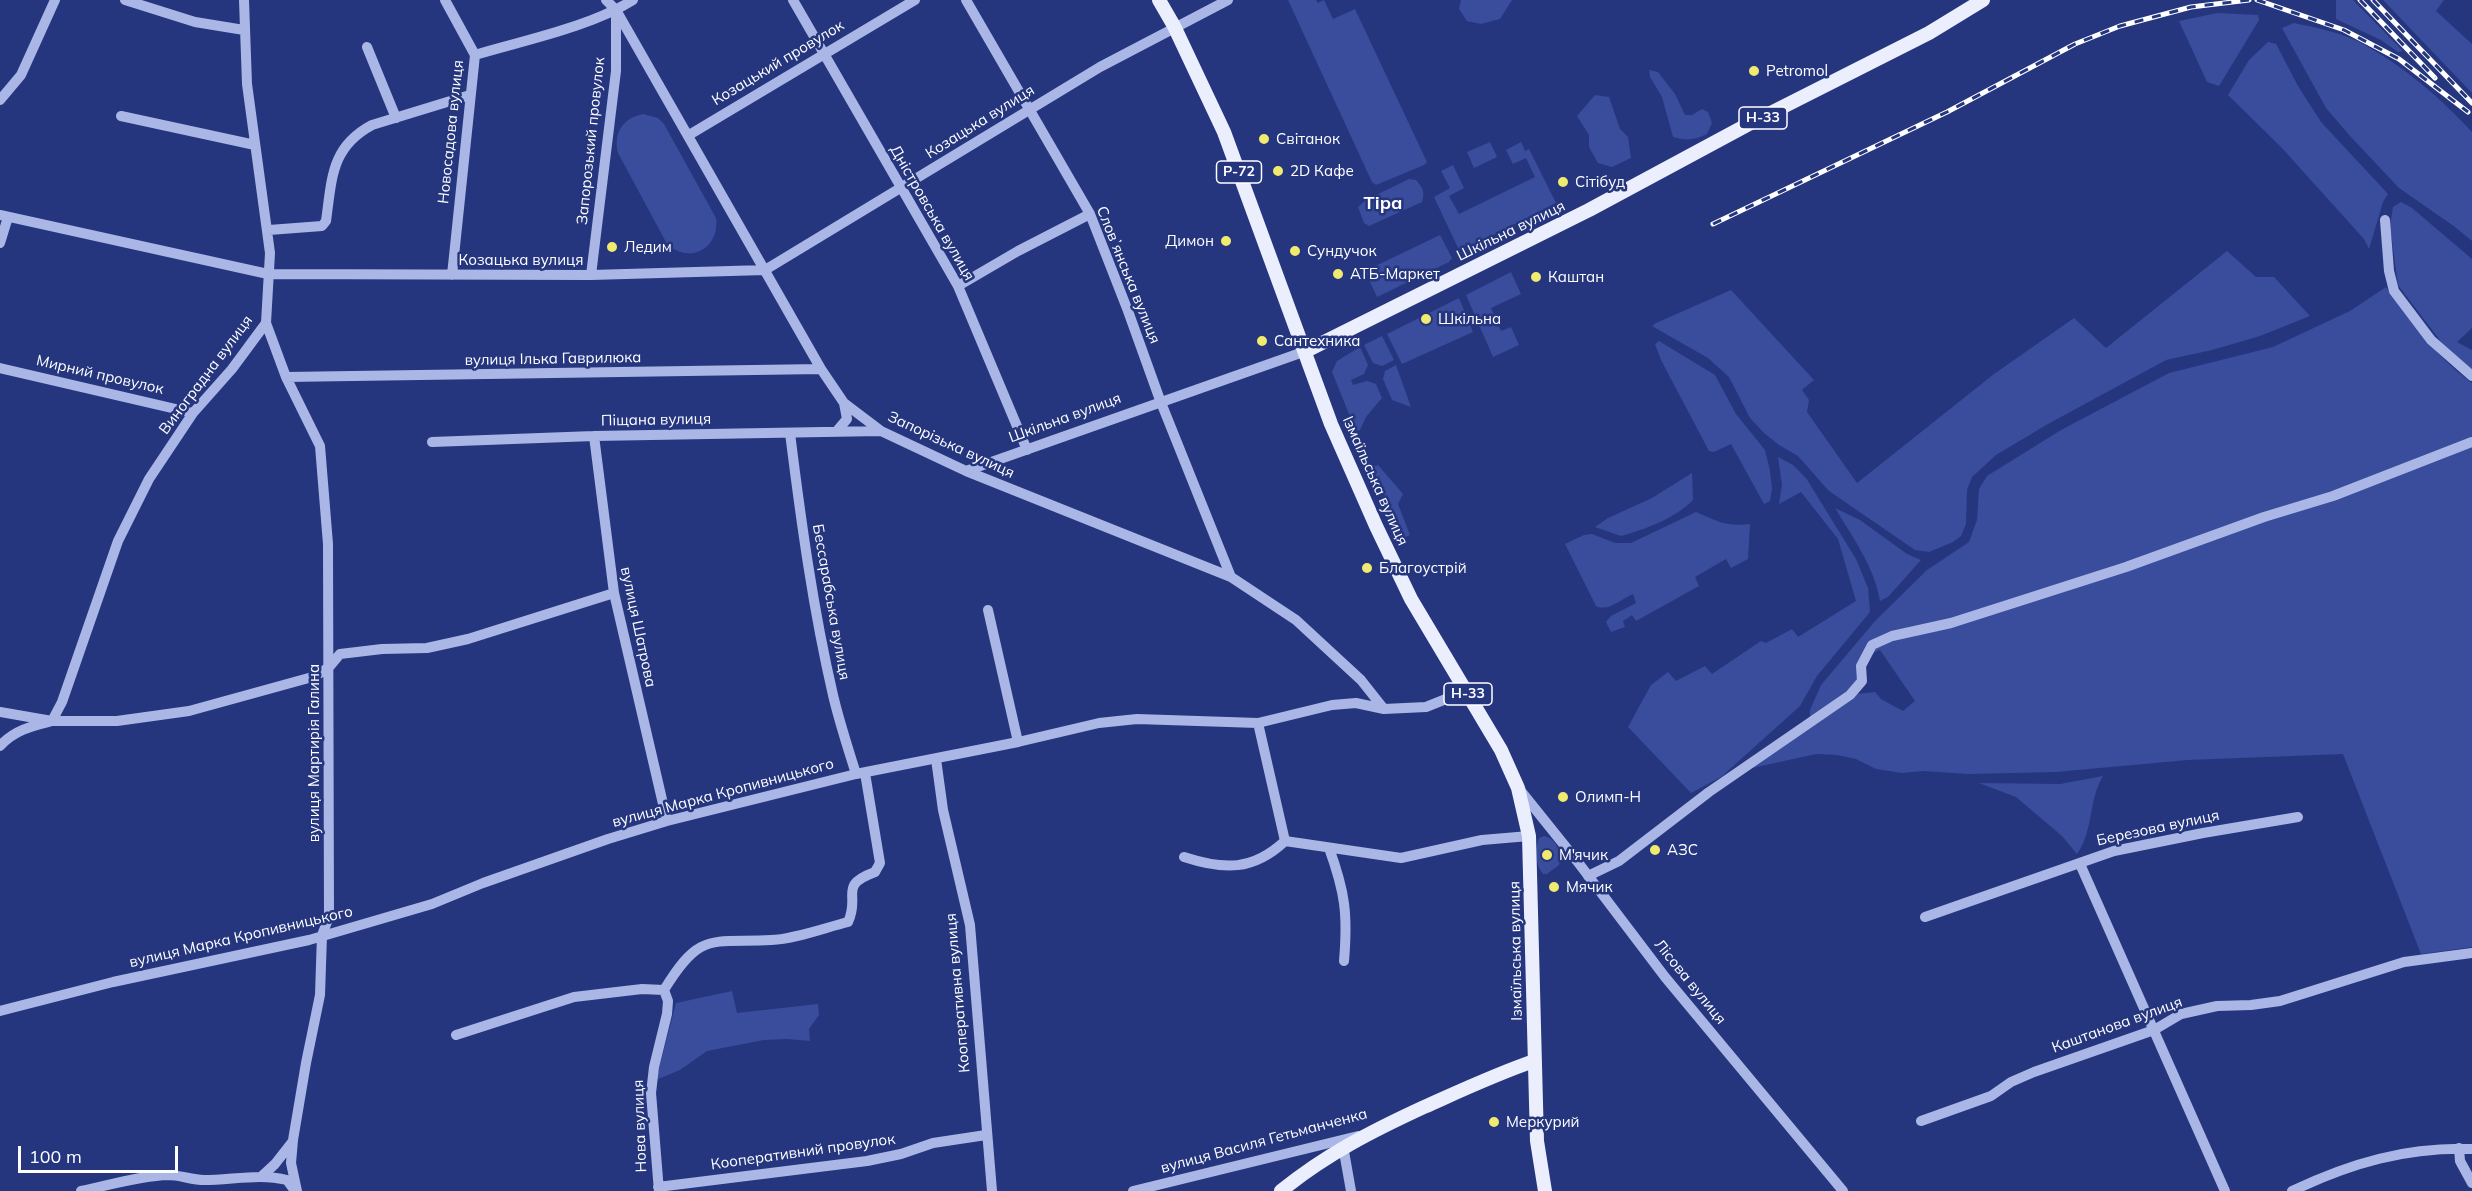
<!DOCTYPE html>
<html>
<head>
<meta charset="utf-8">
<style>
  body { margin:0 }
  #map { position:relative; width:2472px; height:1191px; overflow:hidden; background:#25367f; font-family:Mulish,sans-serif }
  canvas { display:block }
  .scale { position:absolute; left:18px; top:1146px; width:160px; height:27px; box-sizing:border-box; border:3px solid #fff; border-top:0; padding-left:8px; font-size:18px; line-height:21px; white-space:nowrap; color:#fff; -webkit-text-stroke:4px #25367f; paint-order:stroke }
</style>
</head>
<body>
<div id="map">
<canvas width="2472" height="1191"></canvas>
<div class="scale">100 m</div>
</div>
<script>
const context = document.querySelector('canvas').getContext('2d');
context.lineJoin = 'round';
function paint(path, color) { context.fillStyle = color; context.fill(path, 'evenodd'); }
function stroke(path, color, width, dash) { context.strokeStyle = color; context.lineWidth = width; context.lineCap = dash ? 'butt' : 'round'; context.setLineDash(dash || []); context.stroke(path); }
function label(font, color, halo, rows, align = 'center') {
  context.font = font + ' Mulish,sans-serif'; context.lineWidth = 5; context.setLineDash([]); context.textBaseline = 'middle'; context.strokeStyle = halo; context.fillStyle = color; for (const [text, x, y, turn = 0] of rows) {
    context.save(); context.translate(x, y); context.rotate((+turn || 0) * Math.PI / 180); context.textAlign = isNaN(turn) ? turn : align; if (halo) context.strokeText(text, 0, 0); context.fillText(text, 0, 0); context.restore();
  }
}
const green = new Path2D(`
  M 1288,0 L 1316,0 L 1318,3 L 1324,0 L 1333,19 L 1355,9 L 1427,162 L 1424,165 L 1376,185 L 1372,182 Z
  M 1461,0 L 1512,0 L 1500,19 L 1481,24 L 1467,21 L 1459,9 Z
  M 2336,0 L 2353,0 L 2403,51 L 2398,52 L 2381,40 L 2336,19 Z
  M 2383,0 L 2444,0 L 2436,11 L 2472,44 L 2472,93 Z
  M 2217,13 L 2258,15 L 2259,20 L 2219,86 L 2207,82 L 2179,21 Z
  M 2294,23 C 2318,28 2344,33 2365,45 C 2404,67 2441,98 2472,132 L 2472,241 L 2455,227 L 2399,188 L 2350,136 L 2326,108 L 2282,28 Z
  M 2268,42 L 2276,44 L 2298,86 L 2321,122 L 2388,194 L 2383,202 L 2369,249 L 2364,239 L 2281,147 L 2228,95 L 2249,60 Z
  M 1649,70 L 1658,72 L 1675,94 L 1685,115 L 1692,115 L 1702,109 L 1708,112 L 1712,123 L 1707,134 C 1695,140 1686,141 1673,137 L 1662,97 L 1650,77 Z
  M 1595,95 L 1609,97 L 1620,129 L 1628,137 L 1631,158 L 1612,167 L 1598,163 L 1589,147 L 1589,135 L 1577,116 Z
  M 643,114 L 658,118 L 664,124 L 716,218 C 720,248 690,265 667,244 L 618,153 C 613,133 623,118 643,114 Z
  M 1490,142 L 1497,157 L 1474,168 L 1467,152 Z
  M 1521,142 L 1525,151 L 1529,149 L 1556,203 L 1460,252 L 1434,197 L 1450,188 L 1441,171 L 1453,165 L 1464,188 L 1449,196 L 1459,214 L 1535,177 L 1526,158 L 1513,164 L 1506,150 Z
  M 1409,179 L 1416,180 C 1423,188 1425,192 1422,202 L 1369,226 L 1364,223 L 1358,207 L 1366,200 Z
  M 2401,202 L 2412,208 L 2472,259 L 2472,328 L 2457,342 L 2472,350 L 2472,371 L 2442,343 L 2398,285 L 2390,226 L 2393,207 Z
  M 1440,235 L 1452,258 L 1449,262 L 1377,297 L 1365,271 Z
  M 2227,251 L 2256,277 L 2274,277 L 2310,316 L 2260,336 L 2212,350 L 2166,360 L 2048,424 L 1996,455 L 1972,477 L 1967,490 L 1966,524 L 1961,536 L 1953,542 L 1929,552 L 1915,550 L 1829,491 L 1798,456 L 1779,445 L 1764,433 L 1750,418 L 1729,377 L 1708,358 L 1652,326 L 1656,323 L 1731,290 L 1814,380 L 1802,390 L 1809,400 L 1807,412 L 1857,483 L 1994,374 L 2074,318 L 2106,348 Z
  M 1511,272 L 1521,294 L 1491,308 L 1501,331 L 1511,327 L 1519,345 L 1493,357 L 1466,295 Z
  M 2386,287 C 2412,323 2436,357 2472,383 L 2472,947 L 2421,954 L 2343,754 L 2188,760 L 2056,772 L 1968,774 L 1924,771 L 1902,773 L 1876,769 L 1856,759 L 1837,755 L 1816,754 L 1752,768 L 1857,694 L 1875,692 L 1881,699 L 1903,711 L 1915,701 L 1880,650 C 1865,654 1863,671 1855,683 C 1846,698 1825,708 1810,718 L 1810,710 L 1821,685 L 1876,620 L 1927,570 L 1969,542 L 1977,520 L 1979,489 L 1987,476 L 2061,430 L 2169,373 L 2273,347 L 2350,311 Z
  M 1459,298 L 1473,332 L 1402,364 L 1387,334 Z
  M 1382,336 L 1394,360 L 1382,366 L 1373,363 L 1364,345 Z
  M 1659,341 L 1715,375 L 1736,414 L 1765,450 L 1770,471 L 1772,489 L 1770,501 L 1764,504 L 1731,444 L 1714,452 L 1709,451 L 1661,360 L 1655,344 Z
  M 1360,347 L 1368,365 L 1364,374 L 1351,380 L 1353,385 L 1367,381 L 1376,384 L 1382,398 L 1366,417 L 1360,430 L 1356,431 L 1332,372 L 1337,361 Z
  M 1396,365 L 1411,407 L 1392,400 L 1383,379 L 1385,371 Z
  M 1778,457 L 1793,465 L 1806,478 L 1856,559 L 1868,588 L 1870,612 L 1817,676 L 1800,706 L 1721,777 L 1691,793 L 1628,727 L 1651,685 L 1668,672 L 1676,681 L 1705,666 L 1712,674 L 1761,641 L 1766,643 L 1792,629 L 1798,637 L 1856,601 L 1838,539 L 1801,492 L 1779,504 L 1782,485 Z
  M 1378,465 L 1403,494 L 1398,504 L 1410,535 L 1403,538 L 1372,467 Z
  M 1692,473 L 1693,500 C 1674,519 1646,529 1621,536 L 1595,527 L 1608,518 L 1652,498 Z
  M 1835,508 L 1860,520 L 1907,554 L 1921,560 L 1888,597 L 1880,601 C 1874,566 1853,538 1835,508 Z
  M 1696,512 C 1717,521 1726,527 1750,524 L 1748,559 L 1731,568 L 1726,559 L 1695,577 L 1699,586 L 1636,621 L 1632,615 L 1623,621 L 1625,627 L 1611,632 L 1606,622 L 1611,616 L 1636,603 L 1633,594 C 1621,599 1609,612 1596,606 L 1565,544 L 1584,535 L 1592,534 L 1615,543 L 1631,543 Z
  M 2103,776 C 2088,801 2094,830 2077,854 L 2062,836 L 2016,797 L 1979,783 L 2060,784 Z
  M 1544,836 C 1557,839 1562,853 1559,865 L 1547,874 L 1543,874 C 1535,865 1535,849 1539,838 Z
  M 732,991 L 737,1013 L 818,1004 L 819,1015 L 809,1029 L 810,1041 L 787,1039 L 764,1040 L 707,1051 L 680,1070 L 656,1080 L 676,1003 Z`);
const minor = new Path2D(`
  M 125,0 L 195,22 L 244,30
  M 445,0 L 475,55 L 452,275
  M 606,0 L 616,10 L 821,369 L 844,403 L 881,431 L 966,471 L 1231,577 L 1296,620 L 1361,680 L 1384,709
  M 793,0 L 958,286 L 1027,450
  M 966,0 L 1090,214 L 1128,311 L 1160,400 L 1231,577
  M 367,47 L 396,118
  M 475,55 C 525,40 590,27 633,0
  M 0,100 L 21,75 L 55,0
  M 121,116 L 255,145
  M 689,135 L 915,0
  M 0,215 L 268,274 L 591,275 L 765,270 L 1100,67 L 1228,0
  M 2385,220 L 2389,271 L 2394,291 L 2431,340 L 2472,376
  M 269,230 L 322,226 L 326,221 C 332,178 331,147 372,125 L 470,95
  M 0,243 L 8,217
  M 591,275 L 616,71 L 616,13
  M 958,286 L 1018,251 L 1090,214
  M 266,323 L 286,377 L 320,446 L 328,544 L 329,917 L 322,935 L 320,995 L 306,1063 L 293,1140 L 291,1163 L 297,1191
  M 0,368 L 193,413
  M 286,377 L 821,369
  M 836,432 L 847,419 L 844,403
  M 790,433 C 801,521 813,609 833,695 C 839,721 848,748 856,774
  M 594,436 L 614,593 L 667,821
  M 432,442 L 594,436 L 881,431
  M 966,471 L 1306,351
  M 988,610 L 1018,742
  M 0,712 L 52,721 L 117,721 L 189,711 L 316,676 L 330,666 L 340,654 L 382,649 L 427,648 L 468,639 L 614,593
  M 1258,723 L 1285,841 L 1401,858 L 1482,840 L 1529,836
  M 0,746 C 14,730 32,726 52,721 L 62,702 L 118,541 L 149,479 L 193,413 L 232,369 L 266,323 L 270,253 L 247,84 L 244,0
  M 936,759 L 943,810 L 970,925 L 992,1191
  M 1520,790 L 1577,861 L 1665,977 L 1843,1191
  M 1329,848 C 1345,892 1348,914 1344,961
  M 1184,857 C 1224,870 1253,871 1285,841
  M 2080,864 L 2225,1191
  M 1588,876 L 1619,861 L 1709,792 L 1850,695 L 1862,681 L 1861,666 L 1872,645 L 1892,636 L 1951,623 L 2126,567 L 2264,517 L 2333,496 L 2472,442
  M 1925,917 L 2114,851 L 2203,833 L 2298,817
  M 0,1011 L 113,982 L 309,940 L 432,904 L 483,883 L 608,839 L 667,821 L 856,774 L 1018,742 L 1099,723 L 1137,719 L 1258,723 L 1332,705 L 1356,703 L 1384,709 L 1426,707 L 1466,691
  M 456,1035 L 574,997 L 642,989 L 664,990 C 700,931 710,943 771,940 C 795,939 824,928 848,922 C 861,895 837,886 875,872 L 880,863 L 865,773
  M 1921,1121 L 1991,1096 L 2011,1082 L 2034,1072 L 2154,1030 L 2181,1014 L 2217,1006 L 2251,1005 L 2280,1001 L 2404,962 L 2472,953
  M 1343,1146 L 1351,1191
  M 2459,1148 L 2460,1161 L 2472,1183
  M 262,1176 L 275,1164 L 293,1141
  M 658,1187 L 867,1161 L 901,1154 L 933,1143 L 986,1135
  M 81,1191 C 110,1185 139,1176 168,1175 C 180,1175 192,1180 204,1180 C 232,1180 260,1173 287,1180 L 295,1191
  M 659,1191 L 651,1093 L 654,1067 L 667,1014 L 668,1001 L 664,990
  M 1133,1191 L 1358,1136
  M 2292,1191 C 2351,1163 2406,1147 2472,1149`);
const major = new Path2D(`
  M 1159,0 L 1174,26 L 1224,132 L 1331,424 L 1376,526 L 1411,599 L 1501,750 L 1518,788 L 1529,836 L 1537,1141 L 1545,1191
  M 1306,351 L 1589,210 L 1747,125 L 1929,33 L 1983,0
  M 1281,1191 C 1325,1155 1372,1131 1424,1107 C 1460,1091 1496,1074 1534,1061`);
const rail = new Path2D(`
  M 2257,0 L 2344,30 L 2399,59 L 2468,112
  M 2360,0 L 2435,78
  M 2373,0 L 2472,103
  M 1713,224 L 1947,112 L 2075,44 L 2120,26 L 2191,7 L 2249,0`);
const markers = [
  [1754,71,6,"#f0ea6e"],
  [1264,139,6,"#f0ea6e"],
  [1278,171,6,"#f0ea6e"],
  [1563,182,6,"#f0ea6e"],
  [1226,241,6,"#f0ea6e"],
  [612,247,6,"#f0ea6e"],
  [1295,251,6,"#f0ea6e"],
  [1338,274,6,"#f0ea6e"],
  [1536,277,6,"#f0ea6e"],
  [1426,319,6,"#f0ea6e"],
  [1262,341,6,"#f0ea6e"],
  [1367,568,6,"#f0ea6e"],
  [1563,797,6,"#f0ea6e"],
  [1655,850,6,"#f0ea6e"],
  [1547,855,6,"#f0ea6e"],
  [1554,887,6,"#f0ea6e"],
  [1494,1122,6,"#f0ea6e"]
];
const shields = [
  [1763,118,48],
  [1239,172,45],
  [1468,694,48]
];
const shieldNames = [
  ["Н-33",1763,118],
  ["Р-72",1239,172],
  ["Н-33",1468,694]
];
const streetNames = [
  ["Козацький провулок",778,63,-31],
  ["Козацька вулиця",980,122,-32],
  ["Новосадова вулиця",451,132,-84],
  ["Запорозький провулок",591,141,-84],
  ["Дністровська вулиця",932,213,60],
  ["Шкільна вулиця",1511,231,-26],
  ["Козацька вулиця",521,260],
  ["Словʼянська вулиця",1128,275,68],
  ["вулиця Ілька Гаврилюка",553,359,-1],
  ["Мирний провулок",100,375,13],
  ["Виноградна вулиця",206,375,-53],
  ["Шкільна вулиця",1065,418,-20],
  ["Піщана вулиця",656,420,-1],
  ["Запорізька вулиця",951,445,25],
  ["Ізмаїльська вулиця",1375,481,66],
  ["Бессарабська вулиця",831,602,80],
  ["вулиця Шатрова",638,627,78],
  ["вулиця Мартирія Галина",314,753,-90],
  ["вулиця Марка Кропивницького",723,793,-15],
  ["Березова вулиця",2158,828,-12],
  ["вулиця Марка Кропивницького",241,937,-13],
  ["Ізмаїльська вулиця",1516,951,-91],
  ["Лісова вулиця",1690,982,51],
  ["Кооперативна вулиця",958,993,-95],
  ["Каштанова вулиця",2117,1025,-20],
  ["Нова вулиця",640,1126,-92],
  ["вулиця Василя Гетьманченка",1264,1141,-15],
  ["Кооперативний провулок",803,1152,-8]
];
const poiNames = [
  ["Petromol",1766,71],
  ["Світанок",1276,139],
  ["2D Кафе",1290,171],
  ["Сітібуд",1575,182],
  ["Димон",1214,241,"right"],
  ["Ледим",624,247],
  ["Сундучок",1307,251],
  ["АТБ-Маркет",1350,274],
  ["Каштан",1548,277],
  ["Шкільна",1438,319],
  ["Сантехника",1274,341],
  ["Благоустрій",1379,568],
  ["Олимп-Н",1575,797],
  ["АЗС",1667,850],
  ["М'ячик",1559,855],
  ["Мячик",1566,887],
  ["Меркурий",1506,1122]
];
const quarterNames = [
  ["Тіра",1383,204]
];
paint(green, '#394d9c');
stroke(minor, '#aab7e6', 10);
stroke(major, '#ebeefd', 14);
stroke(rail, '#fff', 5);
stroke(rail, '#25367f', 3, [9]);
for (const [x, y, r, color] of markers) { const dot = new Path2D(); dot.arc(x, y, r, 0, 2 * Math.PI); context.fillStyle = color; context.fill(dot); stroke(dot, '#25367f', 2); }
for (const [x, y, w] of shields) { const box = new Path2D(); box.roundRect(x - w / 2, y - 11, w, 22, 4.5); context.fillStyle = '#25367f'; context.fill(box); stroke(box, '#fff', 1.5); }
label('bold 14px', '#fff', null, shieldNames);
label('15px', '#fff', '#25367f', streetNames);
label('15px', '#fff', '#25367f', poiNames, 'left');
label('bold 18px', '#fff', '#25367f', quarterNames);
</script>
</body>
</html>
